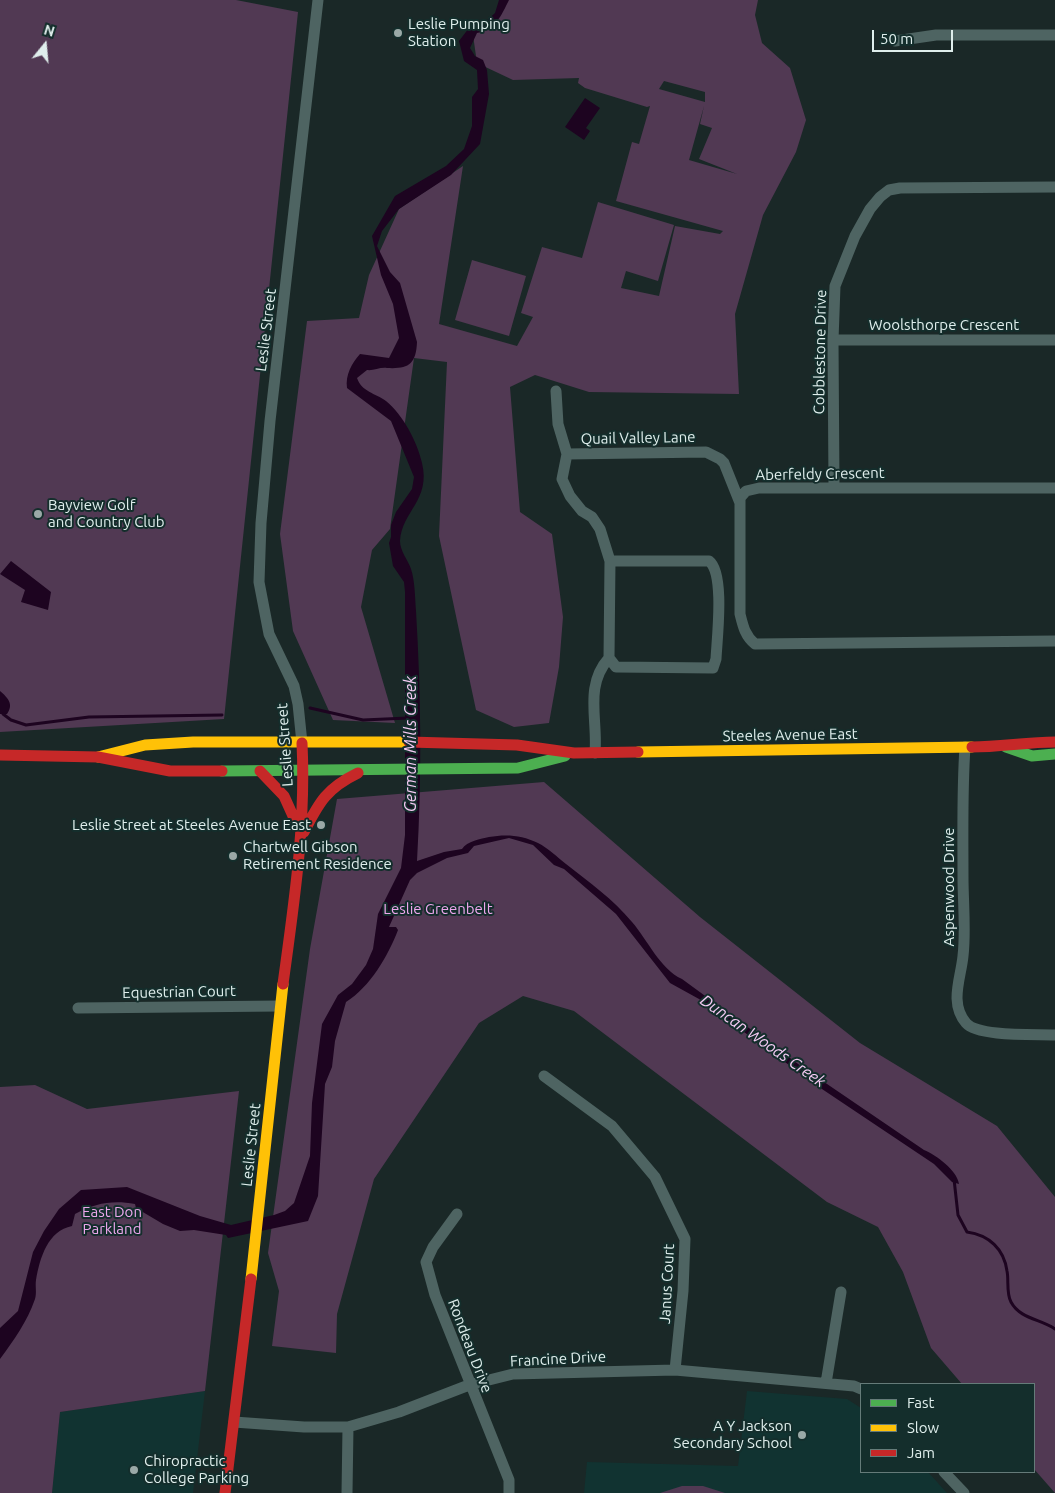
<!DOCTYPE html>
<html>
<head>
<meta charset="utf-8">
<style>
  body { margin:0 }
  #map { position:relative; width:1055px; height:1493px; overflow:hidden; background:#1a2827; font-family:Ubuntu,sans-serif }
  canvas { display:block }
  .legend { position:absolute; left:860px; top:1383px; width:175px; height:90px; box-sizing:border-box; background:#142e2c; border:1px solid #657b79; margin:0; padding:6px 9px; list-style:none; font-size:15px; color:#dfeeec }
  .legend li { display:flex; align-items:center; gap:10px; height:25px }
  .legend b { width:25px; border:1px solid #657b79 }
  .north { position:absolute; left:20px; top:20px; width:50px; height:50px; -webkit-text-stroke:4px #142e2c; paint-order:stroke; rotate:17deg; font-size:14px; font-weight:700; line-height:20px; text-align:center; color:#dfeeec }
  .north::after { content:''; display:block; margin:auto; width:18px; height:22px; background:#dfeeec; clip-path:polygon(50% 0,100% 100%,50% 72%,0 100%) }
  .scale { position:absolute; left:872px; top:30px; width:81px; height:22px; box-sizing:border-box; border:2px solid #dfeeec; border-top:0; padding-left:6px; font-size:15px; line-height:18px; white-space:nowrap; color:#dfeeec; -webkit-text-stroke:4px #142e2c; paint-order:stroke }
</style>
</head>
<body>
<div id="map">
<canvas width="1055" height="1493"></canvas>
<ul class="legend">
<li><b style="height:6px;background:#4caf50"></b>Fast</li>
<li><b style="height:6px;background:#ffc107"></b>Slow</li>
<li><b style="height:6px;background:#c62828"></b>Jam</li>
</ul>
<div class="north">N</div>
<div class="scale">50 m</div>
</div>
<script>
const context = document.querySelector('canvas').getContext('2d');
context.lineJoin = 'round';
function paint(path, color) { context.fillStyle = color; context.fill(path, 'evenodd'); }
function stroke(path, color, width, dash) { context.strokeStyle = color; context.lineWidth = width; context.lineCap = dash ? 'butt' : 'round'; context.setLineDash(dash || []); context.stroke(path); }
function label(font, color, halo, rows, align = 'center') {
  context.font = font + ' Ubuntu,sans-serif'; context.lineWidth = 4; context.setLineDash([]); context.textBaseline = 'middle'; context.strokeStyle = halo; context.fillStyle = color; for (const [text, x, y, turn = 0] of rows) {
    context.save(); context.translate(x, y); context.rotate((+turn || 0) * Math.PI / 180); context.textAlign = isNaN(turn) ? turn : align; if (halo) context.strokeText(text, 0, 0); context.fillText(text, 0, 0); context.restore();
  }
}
const built = new Path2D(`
  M 205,1391 L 193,1493 L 52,1493 L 60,1412 Z
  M 747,1391 L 847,1399 L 861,1408 L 861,1472 L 928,1472 L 947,1493 L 584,1493 L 587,1462 L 738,1466 Z`);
const green = new Path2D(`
  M 0,0 L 236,0 L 298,12 L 224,719 L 0,732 Z
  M 502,0 L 758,0 L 755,15 L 762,43 L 790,68 L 806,120 L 796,152 L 763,215 L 735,314 L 739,394 L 589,392 L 535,375 L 510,387 L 520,512 L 552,534 L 563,617 L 559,667 L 549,723 L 514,727 L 476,710 L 439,536 L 447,362 L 414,358 L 390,529 L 372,550 L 361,607 L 395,723 L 333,720 L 293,631 L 280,534 L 307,321 L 359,318 L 369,275 L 399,209 L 463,166 L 439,324 L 517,346 L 533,317 L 521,313 L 542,247 L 582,258 L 598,202 L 674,225 L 658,281 L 626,271 L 621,288 L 659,296 L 675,226 L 720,234 L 723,231 L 616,201 L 632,142 L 639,144 L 650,106 L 647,107 L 585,88 L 578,83 L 579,78 L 513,80 L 477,63 L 473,35 L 501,14 ZM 664,81 L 705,92 L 705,102 L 659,89 ZM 704,106 L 700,124 L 712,128 L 699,159 L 737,174 L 689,160 Z
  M 472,260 L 526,276 L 509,336 L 455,320 Z
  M 544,782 L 700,917 L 860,1043 L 997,1126 L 1055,1197 L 1055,1493 L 1034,1469 L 1034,1384 L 962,1384 L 931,1348 L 903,1272 L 878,1227 L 827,1202 L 574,1011 L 523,996 L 479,1023 L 374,1179 L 337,1314 L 336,1353 L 272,1346 L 279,1291 L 268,1253 L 310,949 L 337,799 Z
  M 35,1085 L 87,1109 L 239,1091 L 205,1391 L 60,1412 L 52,1493 L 0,1493 L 0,1087 Z
  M 682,1486 L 703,1486 L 725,1493 L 660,1493 Z`);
const water = new Path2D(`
  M 499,0 L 509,0 C 501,16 496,29 477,33 L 470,48 L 475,56 L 483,60 L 487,70 L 489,94 L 480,144 L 451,175 L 399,209 L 382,231 L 377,246 L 390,272 L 400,283 L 417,342 C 416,365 408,369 387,368 C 380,367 373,371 367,370 L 357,378 C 362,392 375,393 386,401 C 403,415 417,441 422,463 C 431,500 402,511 400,541 C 400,551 408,560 411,569 C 415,581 415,598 416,611 C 421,694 422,777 417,861 L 444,852 L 462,849 C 467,841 481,839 489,837 C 506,834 522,835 538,843 C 548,848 557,857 566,864 C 589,882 613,899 632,922 C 647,939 660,969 682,979 L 805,1069 L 924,1150 C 936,1155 957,1170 959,1184 L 952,1182 L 934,1164 L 819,1087 L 699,999 L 670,983 L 616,914 L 564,869 L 554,865 L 533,845 L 509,838 L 474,846 L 468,853 L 447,858 L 417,873 L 410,880 L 389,927 L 396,927 L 398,930 C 388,956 370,987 346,1002 L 335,1041 L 332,1067 L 325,1084 L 318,1196 L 308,1221 L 228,1238 L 226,1235 L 194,1230 L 180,1231 L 163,1224 L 136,1208 L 135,1204 C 113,1200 95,1203 75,1214 L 72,1226 C 48,1231 40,1257 36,1280 C 35,1286 37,1293 35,1299 C 27,1322 14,1340 0,1359 L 0,1328 L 18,1311 L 33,1252 L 44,1231 L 59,1209 L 81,1190 L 127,1187 L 200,1216 L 231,1225 L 274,1215 L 285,1211 L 294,1203 L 310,1156 L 312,1103 L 322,1024 L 338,995 L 352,984 L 366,965 L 373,949 L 378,914 L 401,868 L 405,835 L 405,592 L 404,582 L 393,566 L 389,543 L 391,537 L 391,525 L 396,512 L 412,489 L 414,477 L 391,421 L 347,388 C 345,375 352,363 360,354 L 389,358 L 399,338 L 393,304 L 381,275 L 372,236 L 395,196 L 446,166 L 464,149 L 472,126 L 472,97 L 478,89 L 477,70 L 464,61 L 459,41 L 472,24 L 481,26 L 495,13 Z
  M 585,98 L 600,108 L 586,128 L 590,131 L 584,140 L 565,127 Z
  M 11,561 L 51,592 L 48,610 L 21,602 L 25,590 L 0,574 Z
  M 0,691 C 8,698 14,704 7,714 L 0,714 Z`);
const stream = new Path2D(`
  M 310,708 L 363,720 L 408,718
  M 3,714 L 11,720 L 26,725 L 89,717 L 222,715
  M 954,1179 L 958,1215 L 967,1232 C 989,1235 1004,1249 1007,1271 C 1009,1280 1006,1293 1011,1302 C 1020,1319 1041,1319 1055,1329`);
const street = new Path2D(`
  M 895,41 L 936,35 L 1055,35
  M 833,340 L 1055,340
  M 556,391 L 558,424 L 567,454 L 562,479 L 570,496 L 582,511 L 592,517 L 600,529 L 610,561 L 609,658 C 584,686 598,719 595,753
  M 567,454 L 706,452 L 720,459 L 724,463 L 740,503
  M 834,487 L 833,340 L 835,286 L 855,236 L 870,209 L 880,197 L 889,190 L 900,188 L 1055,187
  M 1055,488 L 759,488 L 746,491 L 740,498 L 740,614 C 743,626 745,636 755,644 L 1055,641
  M 609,658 L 616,667 L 713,668 L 716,659 C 717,638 725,573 709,561 L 610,561
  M 302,743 L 298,704 L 294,686 L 269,634 L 259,582 L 261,523 L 270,421 L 318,0
  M 965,747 C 962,790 963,833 963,877 C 963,903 966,930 963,956 C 961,978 949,1003 966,1023 C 978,1037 1035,1034 1055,1035
  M 78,1008 L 280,1006
  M 544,1076 L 612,1126 L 655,1177 L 685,1239 L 683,1291 L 675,1370
  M 457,1214 L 433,1247 L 426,1262 L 435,1295 L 509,1480 L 509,1493
  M 826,1383 L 841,1292
  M 234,1422 L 304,1427 L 348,1427 L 399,1412 L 469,1385 L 513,1374 L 675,1370 L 854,1386 L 861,1389
  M 944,1472 L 964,1493
  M 347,1493 L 348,1427`);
const fast = new Path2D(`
  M 1006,747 L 1032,756 L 1055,754
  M 222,771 L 518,768 L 565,756`);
const slow = new Path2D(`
  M 638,752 L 972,747
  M 98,757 L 145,745 L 193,742 L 409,742
  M 251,1279 L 283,984`);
const jam = new Path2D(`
  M 409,742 L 517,745 L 574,753 L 638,752
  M 972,747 C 1000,747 1027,742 1055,742
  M 0,755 L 98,757 L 170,771 L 222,771
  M 260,771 L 284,796 L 298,827
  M 304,832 C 319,802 327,788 358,773
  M 283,984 C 294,903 306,825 302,743
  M 225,1493 L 251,1279`);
const markers = [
  [398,33,5,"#9aa9a7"],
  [38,514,5,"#9aa9a7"],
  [321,825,5,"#9aa9a7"],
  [233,856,5,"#9aa9a7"],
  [802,1435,5,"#9aa9a7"],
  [134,1470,5,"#9aa9a7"]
];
const poiNames = [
  ["Leslie Pumping",408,24],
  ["Station",408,41],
  ["Bayview Golf",48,505],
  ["and Country Club",48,522],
  ["Leslie Street at Steeles Avenue East",311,825,"right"],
  ["Chartwell Gibson",243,847],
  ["Retirement Residence",243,864],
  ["A Y Jackson",792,1426,"right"],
  ["Secondary School",792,1443,"right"],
  ["Chiropractic",144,1461],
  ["College Parking",144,1478]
];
const streetNames = [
  ["Woolsthorpe Crescent",944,325],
  ["Leslie Street",266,330,-83],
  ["Cobblestone Drive",820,352,-89],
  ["Quail Valley Lane",638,438,-1],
  ["Aberfeldy Crescent",820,474,-1],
  ["Steeles Avenue East",790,735,-1],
  ["Leslie Street",285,745,-94],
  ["Aspenwood Drive",949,887,-90],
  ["Equestrian Court",179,992,-1],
  ["Leslie Street",251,1145,-84],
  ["Janus Court",667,1284,-87],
  ["Rondeau Drive",470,1346,69],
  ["Francine Drive",558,1359,-3]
];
const parkNames = [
  ["Leslie Greenbelt",438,909],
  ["East Don",112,1212],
  ["Parkland",112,1229]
];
const waterNames = [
  ["German Mills Creek",411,744,-90],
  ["Duncan Woods Creek",763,1041,35]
];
paint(built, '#113331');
paint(green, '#513953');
paint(water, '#1d0420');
stroke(stream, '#1d0420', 3);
stroke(street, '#4e6462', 11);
stroke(fast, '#4caf50', 11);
stroke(slow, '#ffc107', 11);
stroke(jam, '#c62828', 11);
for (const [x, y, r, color] of markers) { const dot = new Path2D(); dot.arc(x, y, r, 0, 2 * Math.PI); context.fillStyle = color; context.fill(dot); stroke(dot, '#142e2c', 2); }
label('15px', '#dfeeec', '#142e2c', poiNames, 'left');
label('15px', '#dfeeec', '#142e2c', streetNames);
label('15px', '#eda7ed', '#142e2c', parkNames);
label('italic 16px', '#f7ccf6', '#142e2c', waterNames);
</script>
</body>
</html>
